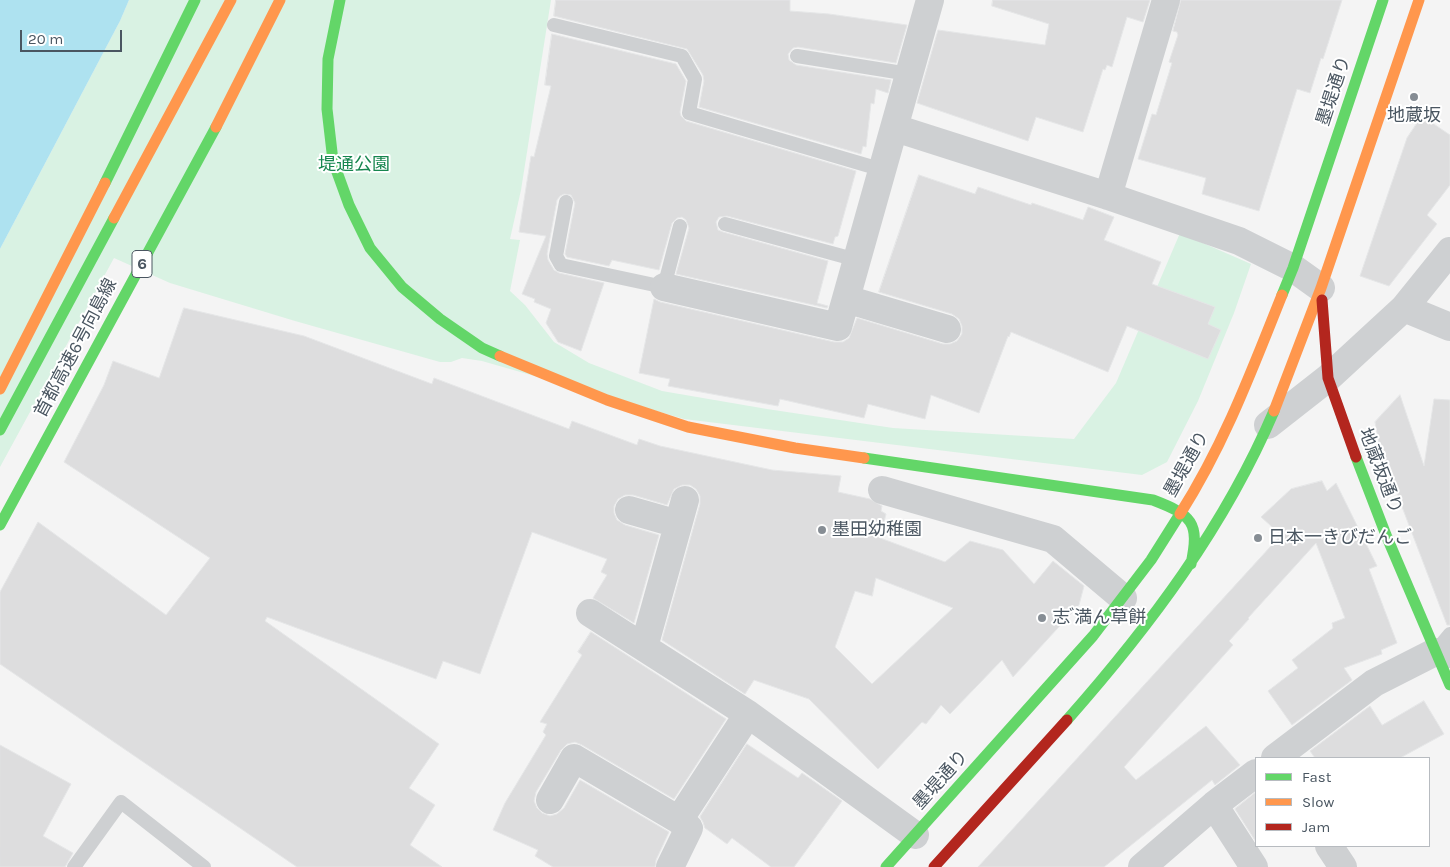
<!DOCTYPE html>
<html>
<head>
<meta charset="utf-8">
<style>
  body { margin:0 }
  #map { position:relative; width:1450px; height:867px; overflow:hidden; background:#f4f4f4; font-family:Karla,sans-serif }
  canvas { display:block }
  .legend { position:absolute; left:1255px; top:757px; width:175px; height:90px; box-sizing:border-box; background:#fff; border:1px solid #b7bbc0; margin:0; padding:6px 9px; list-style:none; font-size:15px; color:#4a5661 }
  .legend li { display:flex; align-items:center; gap:10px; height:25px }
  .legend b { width:25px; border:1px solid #b7bbc0 }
  .scale { position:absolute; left:20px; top:30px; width:102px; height:22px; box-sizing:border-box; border:2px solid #4a5661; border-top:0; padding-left:6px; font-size:15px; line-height:18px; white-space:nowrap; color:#4a5661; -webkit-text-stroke:4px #fff; paint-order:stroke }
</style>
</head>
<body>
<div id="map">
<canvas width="1450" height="867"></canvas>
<ul class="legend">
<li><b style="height:6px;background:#63d668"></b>Fast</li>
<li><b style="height:6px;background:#ff974d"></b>Slow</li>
<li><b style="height:6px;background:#b3261e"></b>Jam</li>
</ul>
<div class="scale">20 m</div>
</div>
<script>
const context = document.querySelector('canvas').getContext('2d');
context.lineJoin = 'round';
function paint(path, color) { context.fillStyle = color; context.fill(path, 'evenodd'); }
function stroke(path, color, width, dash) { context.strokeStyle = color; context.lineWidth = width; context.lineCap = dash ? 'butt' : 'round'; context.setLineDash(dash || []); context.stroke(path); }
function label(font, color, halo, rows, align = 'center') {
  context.font = font + ' Karla,"Noto Sans JP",sans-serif'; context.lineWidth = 4; context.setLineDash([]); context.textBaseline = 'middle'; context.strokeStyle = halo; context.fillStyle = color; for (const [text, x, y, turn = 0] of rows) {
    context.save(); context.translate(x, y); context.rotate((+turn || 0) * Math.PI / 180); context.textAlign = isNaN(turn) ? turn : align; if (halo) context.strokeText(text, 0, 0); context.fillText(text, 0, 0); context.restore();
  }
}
const green = new Path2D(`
  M 129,0 L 551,0 L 521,190 L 510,239 L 520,240 L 510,291 L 525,305 L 554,342 L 589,363 L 662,391 L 767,409 L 893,428 L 1074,439 L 1116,383 L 1180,233 L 1251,264 L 1234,313 L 1198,401 L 1167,462 L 1142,475 L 684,419 L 482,361 L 462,358 L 451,362 L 440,362 L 295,321 L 170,283 L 114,258 L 0,467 L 0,249 L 120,21 Z`);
const water = new Path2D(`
  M 0,0 L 129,0 L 120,21 L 0,249 Z`);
const building = new Path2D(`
  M 556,0 L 790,0 L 790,11 L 829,14 L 907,25 L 896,63 L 798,47 L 793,48 L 788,54 L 789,60 L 796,65 L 891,80 L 888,93 L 876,89 L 874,104 L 871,103 L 866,147 L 863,146 L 861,154 L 699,107 L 704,81 L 703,75 L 687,49 L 554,16 Z
  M 993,0 L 1150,0 L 1143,22 L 1127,17 L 1112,67 L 1107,65 L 1105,70 L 1103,69 L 1083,132 L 1036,117 L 1028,141 L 917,103 L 938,30 L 1045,45 L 1049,24 L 992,6 Z
  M 1181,0 L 1342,0 L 1323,59 L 1321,58 L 1310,93 L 1297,89 L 1259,211 L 1202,194 L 1206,178 L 1138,159 L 1152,114 L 1156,115 L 1172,63 L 1169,62 L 1178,35 L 1177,32 L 1173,31 Z
  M 552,34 L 676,64 L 686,81 L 680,112 L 681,116 L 686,121 L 856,171 L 838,236 L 835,237 L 833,244 L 727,216 L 719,217 L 716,222 L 718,230 L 723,232 L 828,261 L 817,303 L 828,306 L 827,308 L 676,274 L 689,228 L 686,220 L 682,217 L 677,218 L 672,223 L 659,270 L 612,260 L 609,266 L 567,257 L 565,254 L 575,203 L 571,195 L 564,194 L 560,196 L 557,200 L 547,254 L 548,260 L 554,270 L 559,273 L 604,283 L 581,351 L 558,342 L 546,323 L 551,309 L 534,302 L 535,299 L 522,294 L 546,236 L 519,232 L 531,156 L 534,157 L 551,86 L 545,85 Z
  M 1422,116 L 1450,135 L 1450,185 L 1427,215 L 1437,224 L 1389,286 L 1360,276 L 1407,138 Z
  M 919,175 L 975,194 L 978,187 L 1031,205 L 1032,203 L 1083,220 L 1088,207 L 1114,217 L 1104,240 L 1161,262 L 1152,284 L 1215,307 L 1208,324 L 1221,330 L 1208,359 L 1127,326 L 1108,372 L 1011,332 L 1009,337 L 1008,336 L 979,413 L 931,395 L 925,419 L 868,404 L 864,418 L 780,399 L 778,406 L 668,386 L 670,379 L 639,373 L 654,299 L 660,302 L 834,342 L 843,342 L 849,338 L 857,318 L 943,344 L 950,344 L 957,341 L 962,334 L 962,326 L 959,319 L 952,314 L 879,292 Z
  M 184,308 L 304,336 L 432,384 L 434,378 L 569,429 L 572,421 L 637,445 L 639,439 L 660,446 L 772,470 L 841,476 L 838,492 L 870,499 L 882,506 L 881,511 L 886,514 L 880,538 L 945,562 L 970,541 L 1003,550 L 1034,584 L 1053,561 L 1084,586 L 1079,605 L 1013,677 L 1002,660 L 950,714 L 941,705 L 926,724 L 922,722 L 878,769 L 809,699 L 754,680 L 745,694 L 662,640 L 700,504 L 700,496 L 696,489 L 690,485 L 682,485 L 674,489 L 667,505 L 633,495 L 625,495 L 618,499 L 614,506 L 614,513 L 617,520 L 625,525 L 659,535 L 634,623 L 593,598 L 607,575 L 601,572 L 607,559 L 532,532 L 480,674 L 443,661 L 436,679 L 267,617 L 265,621 L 439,744 L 409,788 L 435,805 L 410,845 L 442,867 L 297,867 L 0,664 L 0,592 L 38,522 L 166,615 L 210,558 L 64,462 L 104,385 L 113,361 L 159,378 ZM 876,578 L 953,608 L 872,684 L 835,647 L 855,591 L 872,596 Z
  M 1400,395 L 1424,466 L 1434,399 L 1450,400 L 1450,625 L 1447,625 L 1380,449 L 1375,422 Z
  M 1322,481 L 1327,491 L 1336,483 L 1377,566 L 1369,569 L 1397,643 L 1381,650 L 1382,654 L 1344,668 L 1352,680 L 1292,725 L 1268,691 L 1298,668 L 1292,660 L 1333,628 L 1332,623 L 1345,618 L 1316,543 L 1248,618 L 1249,619 L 1229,641 L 1233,645 L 1124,767 L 1136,780 L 1206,726 L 1240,765 L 1215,785 L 1212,780 L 1104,867 L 978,867 L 1281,535 L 1261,517 L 1291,489 Z
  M 591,632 L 726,719 L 674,799 L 582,745 L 575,742 L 567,744 L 561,750 L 536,792 L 534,801 L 537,808 L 542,813 L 550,816 L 557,814 L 564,808 L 580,780 L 669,832 L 656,860 L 655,867 L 553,867 L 535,856 L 538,850 L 493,830 L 505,803 L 546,735 L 543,732 L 547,724 L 540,722 L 582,655 L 578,652 Z
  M 1424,701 L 1444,734 L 1400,758 L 1315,758 L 1310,751 L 1370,706 L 1382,725 Z
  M 747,744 L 798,778 L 802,773 L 842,801 L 794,867 L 771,867 L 732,838 L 727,844 L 705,828 L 703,822 L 700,817 Z
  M 0,745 L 71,784 L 43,836 L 73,853 L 65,867 L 0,867 Z
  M 1256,792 L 1256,842 L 1235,809 Z`);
const lane = new Path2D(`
  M 554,25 L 682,56 L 695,79 L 689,113 L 883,170
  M 797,56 L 909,74
  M 566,202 L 556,256 L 561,265 L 575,268 L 664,287 L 680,226
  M 725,224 L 857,260
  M 1435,652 L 1450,634
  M 74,867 L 121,802 L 204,867`);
const street = new Path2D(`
  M 895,128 L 1108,196 L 1239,241 L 1293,268 L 1321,288
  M 1108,196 L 1166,0
  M 664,287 L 838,327 L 930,0
  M 846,299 L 947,329
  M 1404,308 L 1450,327
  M 1268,425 L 1328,378 L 1404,308 L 1450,251
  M 882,490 L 1053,539 L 1123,598
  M 629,510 L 678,524
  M 590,613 L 748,714 L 915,835
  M 644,647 L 685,500
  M 1275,758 L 1374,683 L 1435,652 L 1450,654
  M 550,800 L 574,758 L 679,820 L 748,714
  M 1214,805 L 1254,867
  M 1329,846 L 1343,867
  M 670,867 L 689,828 L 679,820
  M 1142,867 L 1214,805 L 1256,773`);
const fast = new Path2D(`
  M 340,0 L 328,59 L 327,109 L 333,161 L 349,205 L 370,248 L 402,287 L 440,319 L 482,348 L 500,356
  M 105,183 L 195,0
  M 1282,295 L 1293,268 L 1383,0
  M 0,430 L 114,218
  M 1356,457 L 1386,535 L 1450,685
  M 864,458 L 1153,500 C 1192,515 1200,522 1191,564
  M 0,525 L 216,127
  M 1067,720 C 1150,626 1225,526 1274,411
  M 886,867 L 1093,636 L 1151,560 L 1180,514`);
const slow = new Path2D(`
  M 216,127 L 280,0
  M 114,218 L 231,0
  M 500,356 L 607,400 L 688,427 L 795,448 L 864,458
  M 0,389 L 105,183
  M 1274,411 L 1321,288 L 1419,0
  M 1180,514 C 1224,445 1252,370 1282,295`);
const jam = new Path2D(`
  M 1322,300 L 1328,378 L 1356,457
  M 934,867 L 1067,720`);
const markers = [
  [1414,97,5,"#868d94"],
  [822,530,5,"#868d94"],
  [1258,538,5,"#868d94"],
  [1042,618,5,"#868d94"]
];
const shields = [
  [142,264,20]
];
const shieldNames = [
  ["6",142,264]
];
const streetNames = [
  ["墨堤通り",1334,91,-72],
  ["首都高速6号向島線",76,348,-62],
  ["墨堤通り",1187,464,-61],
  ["地蔵坂通り",1380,471,69],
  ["墨堤通り",941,780,-48]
];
const poiNames = [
  ["地蔵坂",1414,116,"center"],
  ["墨田幼稚園",832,530],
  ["日本一きびだんご",1268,538],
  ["志 ゙満ん草餅",1052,618]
];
const parkNames = [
  ["堤通公園",354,165]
];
paint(green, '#d9f2e3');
paint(water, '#aee2f0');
paint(building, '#ddddde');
stroke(building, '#e5e6e7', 1);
stroke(lane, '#ced0d2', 14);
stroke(street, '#ced0d2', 28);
stroke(fast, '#63d668', 11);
stroke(slow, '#ff974d', 11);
stroke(jam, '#b3261e', 11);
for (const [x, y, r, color] of markers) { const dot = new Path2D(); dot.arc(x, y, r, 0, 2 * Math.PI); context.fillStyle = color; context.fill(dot); stroke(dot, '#fff', 2); }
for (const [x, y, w] of shields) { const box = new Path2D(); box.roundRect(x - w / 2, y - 13.5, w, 27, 4); context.fillStyle = '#fff'; context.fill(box); stroke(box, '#4a5661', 1); }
label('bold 16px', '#4a5661', null, shieldNames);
label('18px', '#4a5661', '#fff', streetNames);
label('18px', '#4a5661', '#fff', poiNames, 'left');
label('18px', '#17864f', '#fff', parkNames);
</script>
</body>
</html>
